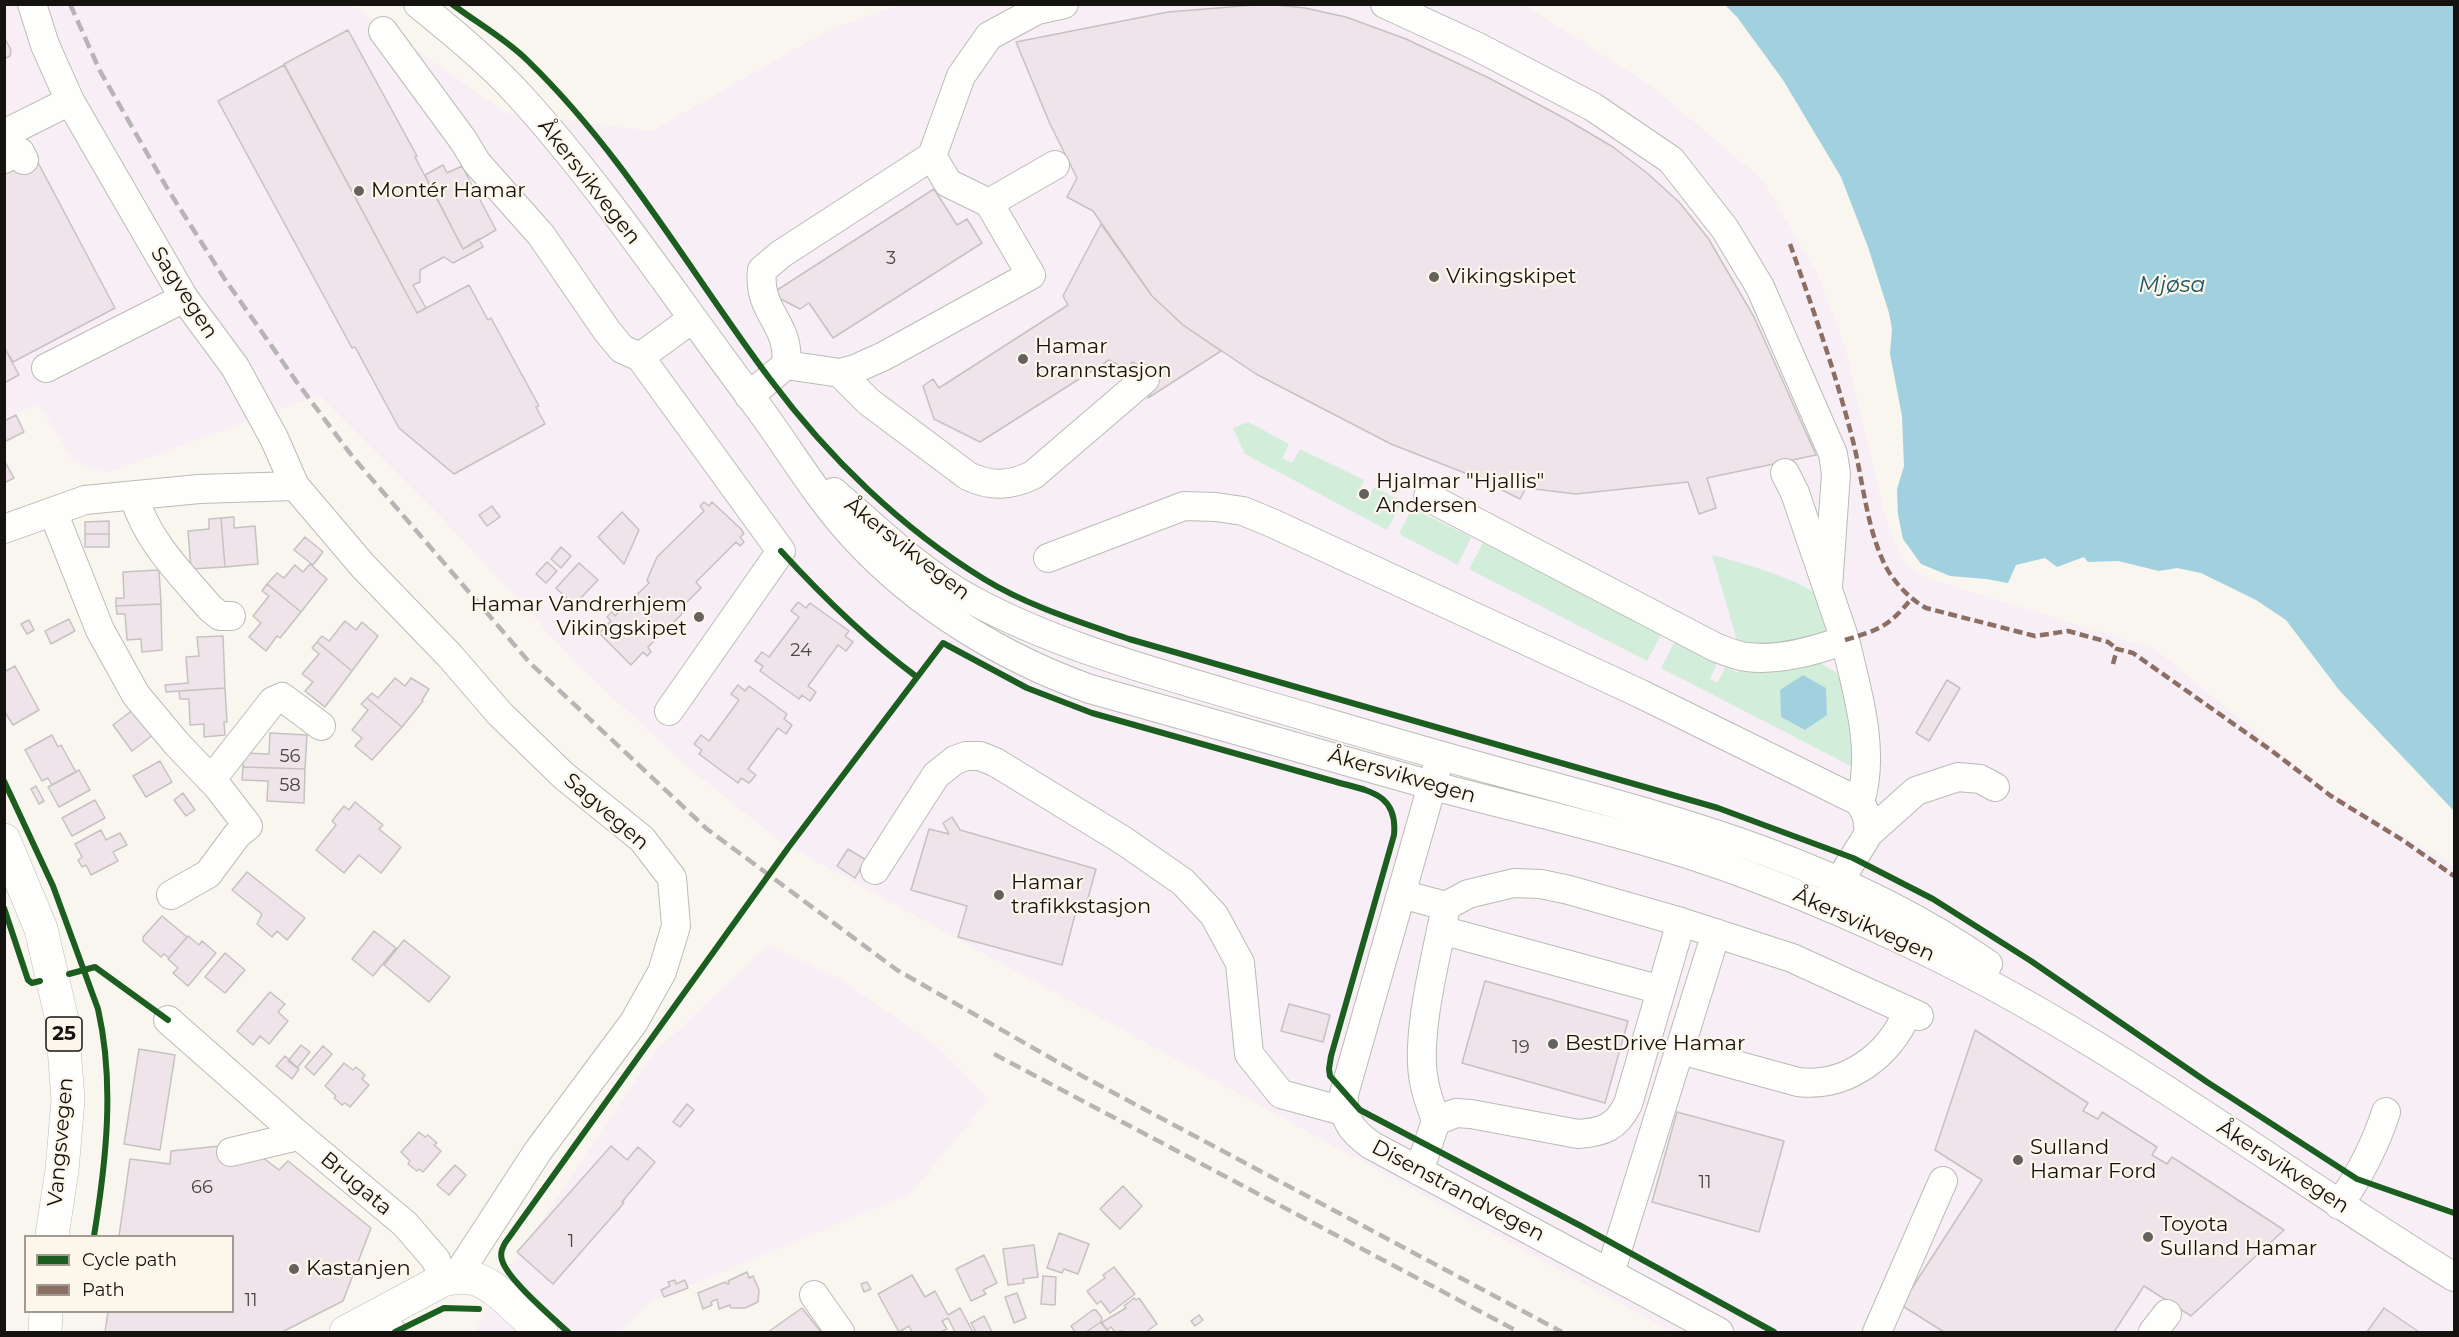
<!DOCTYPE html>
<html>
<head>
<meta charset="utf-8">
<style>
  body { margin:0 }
  #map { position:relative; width:2459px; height:1337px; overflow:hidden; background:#f9f6ef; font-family:Montserrat,sans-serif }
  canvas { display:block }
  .frame { position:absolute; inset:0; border:6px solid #15130f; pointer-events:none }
  .legend { position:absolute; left:24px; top:1235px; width:210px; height:78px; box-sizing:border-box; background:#fdf7eb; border:2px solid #a09c93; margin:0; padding:8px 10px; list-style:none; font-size:18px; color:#15130f }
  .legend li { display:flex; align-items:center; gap:12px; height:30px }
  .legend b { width:30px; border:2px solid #a09c93 }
</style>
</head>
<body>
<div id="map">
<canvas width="2459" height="1337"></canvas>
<div class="frame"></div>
<ul class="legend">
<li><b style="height:8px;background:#1b5e20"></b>Cycle path</li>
<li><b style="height:8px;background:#8d6e63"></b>Path</li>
</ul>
</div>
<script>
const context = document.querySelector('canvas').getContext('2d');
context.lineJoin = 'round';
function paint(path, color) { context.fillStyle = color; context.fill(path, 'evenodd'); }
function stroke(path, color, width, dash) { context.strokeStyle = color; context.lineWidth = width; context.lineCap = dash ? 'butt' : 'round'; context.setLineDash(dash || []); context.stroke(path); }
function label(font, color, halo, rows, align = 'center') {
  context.font = font + ' Montserrat,sans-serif'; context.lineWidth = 4.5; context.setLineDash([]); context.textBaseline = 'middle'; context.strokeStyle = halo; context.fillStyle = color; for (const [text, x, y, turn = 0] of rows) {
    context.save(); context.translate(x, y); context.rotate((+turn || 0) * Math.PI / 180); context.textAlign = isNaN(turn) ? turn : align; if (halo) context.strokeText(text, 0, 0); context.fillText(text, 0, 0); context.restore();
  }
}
const commercial = new Path2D(`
  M 5,5 L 352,5 L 506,113 L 652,131 L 827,31 L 898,5 L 1525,5 L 1651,86 L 1762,179 L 1818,275 L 1844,343 L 1885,517 L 1903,562 L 1927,578 L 2155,649 L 2327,791 L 2454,866 L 2454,1332 L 1672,1332 L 781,842 L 684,764 L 577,664 L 448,524 L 319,395 L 107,473 L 73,461 L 39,404 L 5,418 Z
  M 768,945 L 840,979 L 938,1047 L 989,1099 L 910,1194 L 650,1302 L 620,1332 L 475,1332 L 511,1266 L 654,1053 Z`);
const green = new Path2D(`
  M 1248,422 L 1289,444 L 1282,458 L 1292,463 L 1300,449 L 1364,480 L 1356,497 L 1366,502 L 1374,487 L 1402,502 L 1387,530 L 1245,454 L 1233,428 Z
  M 1412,508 L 1471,537 L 1458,565 L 1399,534 Z
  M 1483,543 L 1661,635 L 1647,661 L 1469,569 Z
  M 1712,555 C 1730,559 1805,581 1815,594 C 1825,608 1828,621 1827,638 L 1739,647 Z
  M 1675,641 L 1717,663 L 1710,679 L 1717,683 L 1726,667 L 1738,673 L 1740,670 L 1818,662 L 1836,672 L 1846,688 L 1854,764 L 1851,766 L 1661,668 ZM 1803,675 L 1826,688 L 1827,715 L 1805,730 L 1781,717 L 1780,690 Z`);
const water = new Path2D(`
  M 1725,5 L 2454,5 L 2454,811 L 2339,690 L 2286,620 L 2256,600 L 2201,573 L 2177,568 L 2159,571 L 2118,561 L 2088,562 L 2084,557 L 2057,567 L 2045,558 L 2016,565 L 2008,583 L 1986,579 L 1950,576 L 1921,564 L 1903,539 L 1898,515 L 1897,489 L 1904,466 L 1902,416 L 1890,354 L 1892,329 L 1889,313 L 1868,247 L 1841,177 L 1783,80 L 1737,17 Z
  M 1803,675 L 1826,688 L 1827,715 L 1805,730 L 1781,717 L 1780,690 Z`);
const building = new Path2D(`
  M 1267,4 L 1305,8 L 1346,17 L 1406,39 L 1489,78 L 1564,118 L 1613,147 L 1647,173 L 1679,202 L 1708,238 L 1754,317 L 1816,455 L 1707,478 L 1716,508 L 1699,514 L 1688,482 L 1576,494 L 1526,488 L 1520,499 L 1490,484 L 1491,481 L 1483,479 L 1481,483 L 1469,477 L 1470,475 L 1391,444 L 1256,374 L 1183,325 L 1152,296 L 1093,211 L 1067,197 L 1077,178 L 1050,124 L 1016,42 L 1168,12 Z
  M 348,30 L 417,156 L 415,157 L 463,249 L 479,239 L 483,247 L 453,263 L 444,257 L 420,270 L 420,282 L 413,285 L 426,308 L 417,313 L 284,64 Z
  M 4,37 L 11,50 L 10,56 L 4,59 Z
  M 284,65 L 417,313 L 469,285 L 488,320 L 491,318 L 539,406 L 536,407 L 545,424 L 454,474 L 399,428 L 355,347 L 352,348 L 218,101 Z
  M 34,155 L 115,308 L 13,362 L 4,347 L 4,170 Z
  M 443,165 L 447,173 L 462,166 L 496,230 L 463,249 L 425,175 Z
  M 934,189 L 957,225 L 967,219 L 982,243 L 833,338 L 809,303 L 800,309 L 771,294 Z
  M 1101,224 L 1152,296 L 1183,325 L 1221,351 L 1148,398 L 1160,376 L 1132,362 L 1131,364 L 1136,370 L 1132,372 L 1109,360 L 980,442 L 934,419 L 923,386 L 933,379 L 939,388 L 1068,305 L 1063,296 Z
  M 4,347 L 19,375 L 4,383 Z
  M 16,415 L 24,432 L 4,442 L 4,421 Z
  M 4,460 L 14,478 L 4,483 Z
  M 704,502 L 709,506 L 712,502 L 741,529 L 744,534 L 740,537 L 744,542 L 740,546 L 736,542 L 696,582 L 701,588 L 687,602 L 681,615 L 648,647 L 651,652 L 647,656 L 643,652 L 631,665 L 599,633 L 611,621 L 607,617 L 612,612 L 615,616 L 649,583 L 647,580 L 657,557 L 704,511 L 700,506 Z
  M 492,506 L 500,517 L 487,526 L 479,515 Z
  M 622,512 L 639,530 L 624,564 L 598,537 Z
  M 234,517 L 234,528 L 255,526 L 258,564 L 225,567 L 221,518 Z
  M 221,518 L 225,567 L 191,569 L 188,531 L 209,529 L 209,519 Z
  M 109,521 L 109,534 L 85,534 L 85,522 Z
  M 85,534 L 109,534 L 109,547 L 85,547 Z
  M 305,537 L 323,552 L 313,565 L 294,550 Z
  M 561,547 L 571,556 L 561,568 L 551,559 Z
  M 547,562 L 557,571 L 546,583 L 536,574 Z
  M 579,563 L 598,580 L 574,605 L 556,588 Z
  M 310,564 L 327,579 L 301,612 L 267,584 L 277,573 L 284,578 L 295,565 L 303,572 Z
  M 159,570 L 161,604 L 116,606 L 116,598 L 124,598 L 123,572 Z
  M 267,584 L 301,612 L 280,638 L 277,636 L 266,651 L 249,637 L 261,623 L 253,616 L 269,596 L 262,591 Z
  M 798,602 L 806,608 L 810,603 L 849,631 L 845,636 L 853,642 L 846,651 L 838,645 L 808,686 L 816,692 L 810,701 L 802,695 L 799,699 L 760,671 L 763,666 L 755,661 L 762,652 L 769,657 L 799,617 L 791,611 Z
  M 161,604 L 162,650 L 142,652 L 141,639 L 127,640 L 125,614 L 117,614 L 116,606 Z
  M 69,619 L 75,631 L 51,644 L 45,631 Z
  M 29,620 L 34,630 L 27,634 L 21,624 Z
  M 345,621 L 356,630 L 362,622 L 378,636 L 352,671 L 317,642 L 322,636 L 329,641 Z
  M 223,636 L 225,688 L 166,692 L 165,685 L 188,683 L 186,657 L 199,656 L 197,637 Z
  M 317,642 L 352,671 L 325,707 L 305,691 L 313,682 L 302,674 L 319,654 L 312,648 Z
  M 15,666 L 39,710 L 13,725 L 6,714 L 4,715 L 4,672 Z
  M 395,678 L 405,686 L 411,678 L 429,689 L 422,700 L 423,701 L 402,727 L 367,698 L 372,693 L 378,698 Z
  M 1947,680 L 1960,688 L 1929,741 L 1916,733 Z
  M 738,685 L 745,691 L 749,686 L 787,714 L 784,719 L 792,725 L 786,734 L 778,728 L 748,769 L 756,775 L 749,783 L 741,778 L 738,783 L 699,754 L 702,750 L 694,744 L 701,735 L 709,741 L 739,700 L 731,694 Z
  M 225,688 L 227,722 L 224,722 L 225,735 L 204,737 L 204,724 L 190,725 L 189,699 L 180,699 L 179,691 Z
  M 367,698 L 402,727 L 372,760 L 355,746 L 362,738 L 352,730 L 368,710 L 361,704 Z
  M 134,709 L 153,735 L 132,751 L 113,725 Z
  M 270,733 L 307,735 L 305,769 L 243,767 L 243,753 L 269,754 Z
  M 52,735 L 58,747 L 61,745 L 76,772 L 52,785 L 48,778 L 42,781 L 25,750 Z
  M 160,761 L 172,782 L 146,797 L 133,776 Z
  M 243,767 L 305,769 L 304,803 L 267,801 L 268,781 L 242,780 Z
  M 79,770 L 90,790 L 59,807 L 48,787 Z
  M 36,786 L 44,801 L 39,804 L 31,789 Z
  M 183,793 L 195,810 L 186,816 L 174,800 Z
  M 95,800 L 105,818 L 72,836 L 62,818 Z
  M 355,802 L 383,825 L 379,829 L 401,847 L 381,873 L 359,855 L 344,873 L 316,850 L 336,825 L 332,821 L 344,806 L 349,810 Z
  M 952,817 L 960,830 L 1096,869 L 1086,905 L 1078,903 L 1062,965 L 958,937 L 967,906 L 911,890 L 929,829 L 949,834 L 943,823 Z
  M 101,830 L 106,840 L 120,833 L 127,845 L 113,852 L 118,861 L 91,875 L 86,865 L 82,867 L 78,860 L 82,857 L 75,844 Z
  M 848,849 L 866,860 L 855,878 L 837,866 Z
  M 247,872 L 305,918 L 287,940 L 277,931 L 272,937 L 257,924 L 262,914 L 232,890 Z
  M 162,916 L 187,937 L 169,958 L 164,954 L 161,957 L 143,941 L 143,937 Z
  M 374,931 L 396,948 L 373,976 L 352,959 Z
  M 188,936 L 199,945 L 202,941 L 216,953 L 188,986 L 173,973 L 178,968 L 168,959 Z
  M 404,940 L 450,977 L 429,1002 L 384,965 Z
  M 225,953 L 245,970 L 225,993 L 205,977 Z
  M 1485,981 L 1628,1021 L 1605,1103 L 1462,1063 Z
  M 270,992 L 285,1004 L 278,1012 L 288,1021 L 269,1044 L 260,1036 L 253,1045 L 237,1031 Z
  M 1289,1004 L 1330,1015 L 1323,1042 L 1281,1031 Z
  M 1975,1030 L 2088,1103 L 2083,1111 L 2098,1119 L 2102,1112 L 2157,1147 L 2152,1155 L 2167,1164 L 2172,1157 L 2284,1230 L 2191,1316 L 2144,1286 L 2114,1332 L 1944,1332 L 1901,1305 L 1982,1180 L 1935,1150 Z
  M 301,1045 L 310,1052 L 297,1068 L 288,1061 Z
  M 323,1046 L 332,1054 L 314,1075 L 305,1067 Z
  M 139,1049 L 175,1055 L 160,1150 L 124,1144 Z
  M 285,1056 L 299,1069 L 292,1079 L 276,1066 Z
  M 344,1063 L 353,1070 L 356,1067 L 365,1075 L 362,1079 L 369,1085 L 350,1107 L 345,1103 L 342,1105 L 334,1098 L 336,1096 L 325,1086 Z
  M 687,1104 L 694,1110 L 680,1127 L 673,1122 Z
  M 1677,1112 L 1784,1141 L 1759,1232 L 1652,1202 Z
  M 419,1132 L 425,1137 L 428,1135 L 437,1143 L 434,1145 L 441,1151 L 423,1172 L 419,1169 L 417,1171 L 408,1164 L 410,1161 L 401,1152 Z
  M 230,1145 L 262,1157 L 279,1170 L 288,1161 L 371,1228 L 343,1301 L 282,1332 L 105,1332 L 108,1312 L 232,1312 L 232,1236 L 119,1236 L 130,1159 L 170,1164 L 171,1151 Z
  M 611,1146 L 627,1160 L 638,1147 L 655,1162 L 622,1202 L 624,1203 L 553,1284 L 517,1252 Z
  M 455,1165 L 466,1175 L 449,1195 L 437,1185 Z
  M 1123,1186 L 1142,1206 L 1120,1229 L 1100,1209 Z
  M 1059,1233 L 1089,1244 L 1078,1274 L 1064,1269 L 1062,1273 L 1047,1268 Z
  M 1034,1245 L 1038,1277 L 1023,1279 L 1024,1283 L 1008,1285 L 1003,1249 Z
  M 984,1255 L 997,1283 L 983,1290 L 986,1294 L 971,1301 L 956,1269 Z
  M 1114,1267 L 1135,1294 L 1110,1313 L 1101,1301 L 1097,1304 L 1087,1291 L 1105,1278 L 1103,1275 Z
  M 747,1272 L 749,1278 L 753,1276 L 759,1290 L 758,1302 L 745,1308 L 731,1308 L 730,1305 L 719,1309 L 717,1299 L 711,1302 L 712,1305 L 703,1309 L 698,1293 L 725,1282 L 727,1284 L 729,1284 L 728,1281 Z
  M 912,1275 L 925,1297 L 935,1291 L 948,1315 L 960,1308 L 973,1332 L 955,1332 L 948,1318 L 942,1321 L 947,1329 L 941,1332 L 912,1332 L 909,1326 L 899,1332 L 878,1294 Z
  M 1043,1276 L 1056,1277 L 1055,1305 L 1041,1304 Z
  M 675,1280 L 676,1284 L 685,1280 L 688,1288 L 664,1297 L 661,1290 L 670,1286 L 668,1282 Z
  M 867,1282 L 871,1289 L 864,1292 L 861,1284 Z
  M 1017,1293 L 1026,1318 L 1014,1323 L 1005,1297 Z
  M 1134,1298 L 1136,1300 L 1139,1298 L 1157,1324 L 1146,1332 L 1124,1332 L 1123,1331 L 1115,1332 L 1111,1327 L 1107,1330 L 1101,1323 L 1126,1308 L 1124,1306 Z
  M 802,1308 L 821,1332 L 768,1332 Z
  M 2384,1308 L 2419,1332 L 2367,1332 Z
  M 1093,1310 L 1096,1310 L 1102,1318 L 1101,1322 L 1086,1332 L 1075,1332 L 1071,1326 Z
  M 1199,1315 L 1203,1320 L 1195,1326 L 1191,1321 Z
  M 984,1316 L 992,1332 L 976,1332 L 971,1323 Z
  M 1101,1322 L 1109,1332 L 1086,1332 Z`);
const minor = new Path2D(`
  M 32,4 L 45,45 L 70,101 L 184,298 L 235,367 L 274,438 L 295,486
  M 418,4 C 454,33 489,62 520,96 C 608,193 679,303 758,407 C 790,450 817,497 854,537 C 917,606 1003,658 1090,689 C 1206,721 1322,755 1438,787 C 1516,808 1594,825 1671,849 C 1750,873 1827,905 1902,940 C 2098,1031 2270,1164 2454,1277
  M 1385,4 L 1476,46 L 1593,107 L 1671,160 L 1725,229 L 1760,287 L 1833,454 L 1836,474 L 1828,587
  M 383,31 L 463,140 L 477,163 L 541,235 L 607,331 L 622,349 L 640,357 L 692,319
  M 4,134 L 70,101
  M 4,159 L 20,152 L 24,160
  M 989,203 L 1055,165
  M 640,357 L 781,551 L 669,711
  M 786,365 L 840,373 L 855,369 L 884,356 L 1031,275 L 989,203 L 948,183 L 932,156
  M 46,368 L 184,298
  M 840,373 L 869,402 L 968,476 C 991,487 1010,486 1033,475 L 1145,379
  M 749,396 L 786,365 C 791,323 757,313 762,270 L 781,254 L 932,156 L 961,76 L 989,36 L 1037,10 L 1064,4
  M 834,492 C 878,530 922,574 974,601 C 1056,645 1145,669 1235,696 C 1322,721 1408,747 1496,771 C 1669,818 1838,860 1988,964
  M 134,496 C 146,540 181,574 210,608 L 220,616 L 231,616
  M 1428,497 L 1715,647 C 1725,651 1736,656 1747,657 C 1779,661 1814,651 1845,640 L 1795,493 L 1785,473
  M 53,512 L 100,630 L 136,695 L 177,744 L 218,787 L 248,826 L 237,835 L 208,874 L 171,895
  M 4,529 L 85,500 L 199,489 L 295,486 L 363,566 L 450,656 L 500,714 L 564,776 L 642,839 L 672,878 L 676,926 L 662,972 L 634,1022 L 538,1151 L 456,1277
  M 1048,558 L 1184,506 L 1216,507 L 1243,511 L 1272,523 L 1641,694 L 1860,802 L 1867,816 L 1869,833 L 1830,896
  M 1845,640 C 1857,691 1876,751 1860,802
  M 1437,768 L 1344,1094 C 1343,1119 1350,1130 1371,1145 L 1719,1332
  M 211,780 L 273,701 L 282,697 L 321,726
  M 1869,833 L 1916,791 L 1958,777 L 1980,779 L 1995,787
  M 875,870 L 936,775 L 955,760 L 966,756 L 980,756 L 995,762 L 1124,841 L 1183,882 L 1214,915 L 1240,963 L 1249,1054 L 1281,1094 L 1343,1111
  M 1401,894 L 1446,906 L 1468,894 L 1514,883 L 1541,884 L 1569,890 L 1681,922 L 1792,958 L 1919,1016
  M 1441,930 L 1661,990
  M 168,1020 L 296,1133 L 405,1224 L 436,1260 L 443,1280
  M 1681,1050 L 1798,1082 C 1847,1088 1890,1055 1908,1011
  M 1436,1121 C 1432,1108 1426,1095 1424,1081 C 1415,1036 1436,958 1445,911
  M 231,1152 L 290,1138 L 296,1133
  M 1419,1171 L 1436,1121 L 1456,1113 L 1471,1114 L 1578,1134 C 1603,1132 1616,1128 1628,1104 L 1681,922
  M 2339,1205 C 2360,1175 2375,1146 2386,1112
  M 1610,1273 L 1716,933
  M 814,1295 L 840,1332
  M 380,1314 L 392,1332
  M 1877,1332 L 1943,1181
  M 2153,1332 L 2167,1314`);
const major = new Path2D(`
  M 346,1332 L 443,1280 C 452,1278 462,1276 471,1278 C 495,1282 523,1316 541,1332`);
const highway = new Path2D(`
  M 4,840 L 41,929 L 62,1020 L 68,1100 L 62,1170 L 52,1236
  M 45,1332 L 46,1312`);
const rail = new Path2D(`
  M 70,4 L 100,71 L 167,188 L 224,278 L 296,381 L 352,456 L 530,663 L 707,829 L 897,970 L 1084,1077 L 1562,1332
  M 994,1054 L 1519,1332`);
const quiet = new Path2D(`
  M 1790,244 C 1813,309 1836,374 1853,441 C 1863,481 1866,523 1883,561 C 1891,579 1908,598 1926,608 L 2035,636 L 2068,631 L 2108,642 L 2117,649
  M 1845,640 C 1881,629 1888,627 1912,598
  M 2113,664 L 2117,649 L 2133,653 L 2272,751 L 2331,796 L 2404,841 L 2454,876`);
const cycleway = new Path2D(`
  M 452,4 C 477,23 506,39 528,61 C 624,154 690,272 770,379 C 828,457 901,528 984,579 C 1028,606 1080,622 1129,639 L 1718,808 L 1853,858 L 1933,899 L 2031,961 L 2207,1082 L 2357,1179 L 2454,1213
  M 781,551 C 823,597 867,640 917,677
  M 4,781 L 53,886 L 98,1009 C 115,1084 106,1162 94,1236
  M 4,908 L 28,980 L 32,983 L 40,981
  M 69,974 L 95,967 L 168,1020
  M 395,1332 L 444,1308 L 479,1309
  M 568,1332 C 553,1318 507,1279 502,1260 C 500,1253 502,1249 505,1243 L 788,848 L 943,643 L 1027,688 L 1092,713 L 1333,781 C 1367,791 1398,792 1394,835 L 1331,1056 L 1329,1069 L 1330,1076 L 1360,1110 L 1581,1226 L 1774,1332`);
const markers = [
  [359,191,6,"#65625d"],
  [1434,277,6,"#65625d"],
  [1023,359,6,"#65625d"],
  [1364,494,6,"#65625d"],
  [699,617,6,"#65625d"],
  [999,895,6,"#65625d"],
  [1553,1044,6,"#65625d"],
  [2018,1160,6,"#65625d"],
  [2148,1237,6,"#65625d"],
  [294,1269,6,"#65625d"]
];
const numberNames = [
  ["3",891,259],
  ["24",801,651],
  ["56",290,757],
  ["58",290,786],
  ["19",1521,1048],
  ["11",1705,1183],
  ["66",202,1188],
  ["1",571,1242],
  ["11",251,1301]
];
const shields = [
  [64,1034,36]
];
const shieldNames = [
  ["25",64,1034]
];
const streetNames = [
  ["Åkersvikvegen",589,182,52],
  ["Sagvegen",184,293,57],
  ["Åkersvikvegen",907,549,38],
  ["Åkersvikvegen",1402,776,16],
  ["Sagvegen",606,812,41],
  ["Åkersvikvegen",1864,925,24],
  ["Vangsvegen",61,1142,-85],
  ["Åkersvikvegen",2283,1167,33],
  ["Brugata",356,1184,40],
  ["Disenstrandvegen",1458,1191,28]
];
const poiNames = [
  ["Montér Hamar",371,191],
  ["Vikingskipet",1446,277],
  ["Hamar",1035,347],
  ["brannstasjon",1035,371],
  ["Hjalmar \"Hjallis\"",1376,482],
  ["Andersen",1376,506],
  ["Hamar Vandrerhjem",687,605,"right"],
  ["Vikingskipet",687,629,"right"],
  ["Hamar",1011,883],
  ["trafikkstasjon",1011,907],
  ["BestDrive Hamar",1565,1044],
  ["Sulland",2030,1148],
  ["Hamar Ford",2030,1172],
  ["Toyota",2160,1225],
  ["Sulland Hamar",2160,1249],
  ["Kastanjen",306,1269]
];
const waterNames = [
  ["Mjøsa",2172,286]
];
paint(commercial, '#f7eef6');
paint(green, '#d2eedb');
paint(water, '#a1d1de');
paint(building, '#eee4e9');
stroke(building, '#c6c2c1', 1.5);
stroke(minor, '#bcbbb5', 30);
stroke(major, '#bcbbb5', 34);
stroke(highway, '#bcbbb5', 34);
stroke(minor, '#fefefd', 28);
stroke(major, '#fefefd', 33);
stroke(highway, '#fefefd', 33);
stroke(rail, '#b6b5b4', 4.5, [12, 6]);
stroke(quiet, '#8d6e63', 4.5, [9, 4.5]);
stroke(cycleway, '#1b5e20', 6);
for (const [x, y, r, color] of markers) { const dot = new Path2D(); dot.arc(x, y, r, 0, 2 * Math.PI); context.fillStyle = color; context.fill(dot); stroke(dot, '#fdf7eb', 2); }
label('18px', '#4b4746', null, numberNames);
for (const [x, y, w] of shields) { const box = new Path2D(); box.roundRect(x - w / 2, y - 17, w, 34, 4.5); context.fillStyle = '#fdf7eb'; context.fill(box); stroke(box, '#15130f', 1.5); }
label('bold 20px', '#15130f', null, shieldNames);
label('21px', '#15130f', '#fdf7eb', streetNames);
label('21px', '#15130f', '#fdf7eb', poiNames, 'left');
label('italic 22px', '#1c5666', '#fdf7eb', waterNames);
</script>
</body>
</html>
